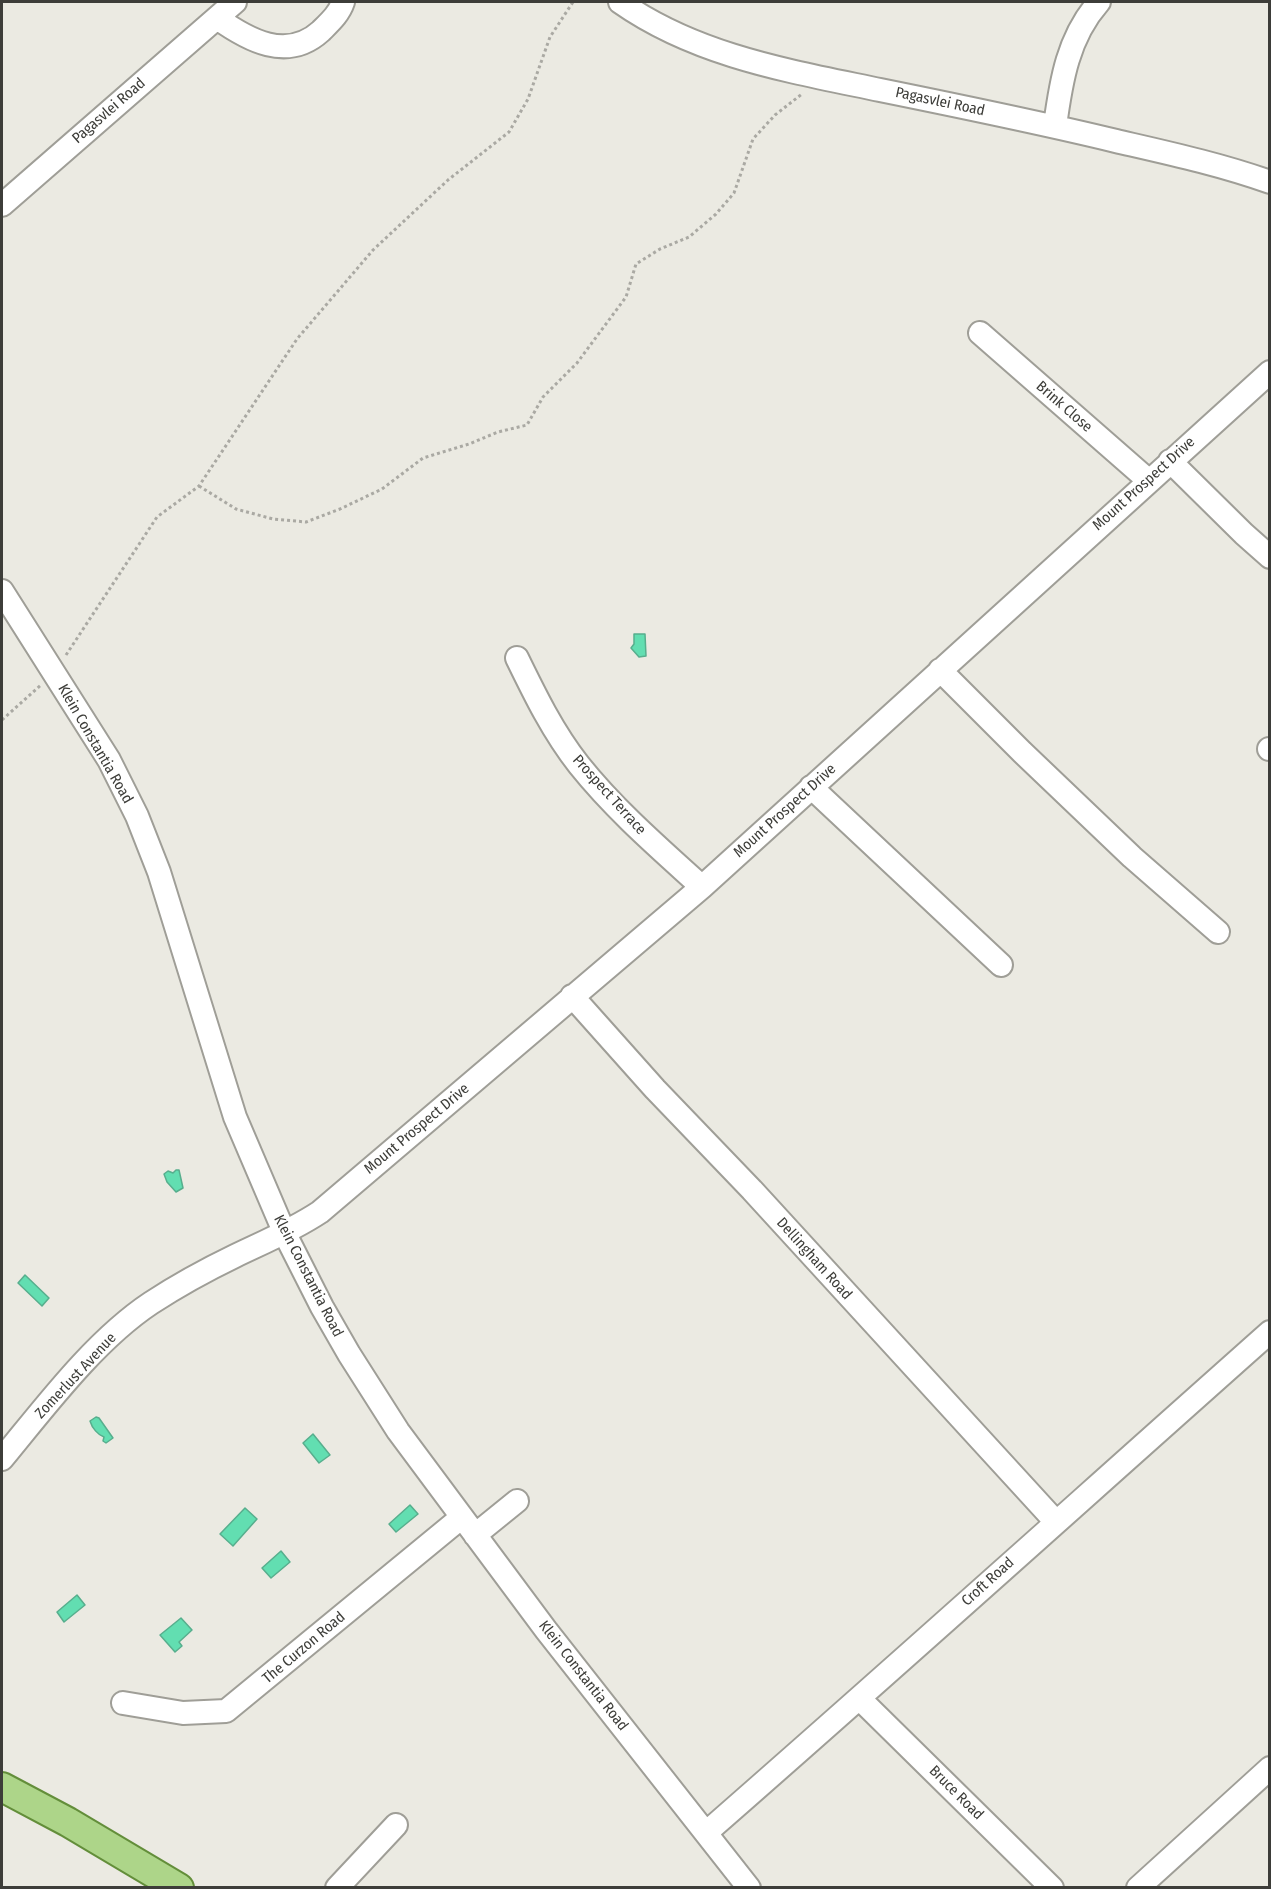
<!DOCTYPE html>
<html>
<head>
<meta charset="utf-8">
<style>
  body { margin:0 }
  #map { position:relative; width:1271px; height:1889px; overflow:hidden; background:#ebeae2; font-family:"Fira Sans Condensed",sans-serif }
  canvas { display:block }
  .frame { position:absolute; inset:0; border:3px solid #3d3d39; pointer-events:none }
</style>
</head>
<body>
<div id="map">
<canvas width="1271" height="1889"></canvas>
<div class="frame"></div>
</div>
<script>
const context = document.querySelector('canvas').getContext('2d');
context.lineJoin = 'round';
function paint(path, color) { context.fillStyle = color; context.fill(path, 'evenodd'); }
function stroke(path, color, width, dash) { context.strokeStyle = color; context.lineWidth = width; context.lineCap = dash ? 'butt' : 'round'; context.setLineDash(dash || []); context.stroke(path); }
function label(font, color, halo, rows, align = 'center') {
  context.font = font + ' "Fira Sans Condensed",sans-serif'; context.lineWidth = 4.5; context.setLineDash([]); context.textBaseline = 'middle'; context.strokeStyle = halo; context.fillStyle = color; for (const [text, x, y, turn = 0] of rows) {
    context.save(); context.translate(x, y); context.rotate((+turn || 0) * Math.PI / 180); context.textAlign = isNaN(turn) ? turn : align; if (halo) context.strokeText(text, 0, 0); context.fillText(text, 0, 0); context.restore();
  }
}
const water = new Path2D(`
  M 634,634 L 645,634 L 646,656 L 639,657 L 631,648 L 634,644 Z
  M 176,1170 L 179,1170 L 183,1188 L 176,1192 L 167,1182 L 164,1174 L 168,1171 L 173,1173 Z
  M 25,1275 L 49,1298 L 42,1306 L 18,1283 Z
  M 96,1417 L 99,1418 L 113,1438 L 106,1443 L 103,1441 L 104,1437 C 98,1435 92,1428 90,1421 Z
  M 313,1434 L 330,1455 L 319,1463 L 303,1443 Z
  M 410,1505 L 418,1514 L 396,1532 L 389,1524 Z
  M 245,1508 L 257,1519 L 233,1546 L 220,1534 Z
  M 281,1551 L 290,1562 L 271,1578 L 262,1568 Z
  M 77,1595 L 85,1605 L 64,1622 L 57,1612 Z
  M 181,1618 L 192,1630 L 179,1642 L 182,1646 L 175,1652 L 160,1635 Z`);
const path = new Path2D(`
  M 199,486 L 236,509 L 273,519 L 306,522 L 340,509 L 382,489 L 423,458 L 469,444 L 498,432 L 527,425 L 543,397 L 577,363 L 626,297 L 636,264 L 660,249 L 689,237 L 716,214 L 734,193 L 753,139 L 775,115 L 802,94
  M 66,655 L 157,517 L 199,486 L 297,339 L 373,250 L 448,180 L 509,132 L 528,99 L 550,37 L 573,2
  M 2,720 L 41,685`);
const minor = new Path2D(`
  M 620,2 C 697,56 789,71 880,90 C 959,106 1038,122 1116,141 C 1168,153 1219,164 1270,182
  M 217,18 C 248,40 287,62 321,31 C 330,22 339,14 343,2
  M 1055,126 C 1061,81 1068,37 1099,2
  M 2,205 L 235,2
  M 980,333 L 1148,480
  M 1170,461 L 1244,534 L 1270,557
  M 2,591 L 109,760 L 137,816 L 159,872 L 235,1117 L 285,1234 L 322,1307 L 349,1354 L 398,1431 L 546,1630 L 749,1888
  M 517,658 C 535,695 553,732 579,765 C 615,810 659,848 702,887
  M 940,670 L 1022,752 L 1132,857 L 1218,932
  M 1269,749 L 1270,749
  M 811,787 L 1001,965
  M 572,996 L 655,1089 L 752,1190 L 1056,1522
  M 2,1459 C 45,1407 94,1341 151,1303 C 177,1286 206,1270 235,1256 C 264,1242 293,1230 320,1212 L 702,887 L 1270,372
  M 475,1535 L 517,1501
  M 860,1699 L 1052,1888
  M 123,1703 L 183,1713 L 226,1711 L 462,1517
  M 707,1832 C 896,1667 1082,1499 1270,1332
  M 337,1888 L 396,1825
  M 1138,1888 L 1270,1768`);
const major = new Path2D(`
  M 2,1787 L 68,1822 L 179,1888`);
const streetNames = [
  ["Pagasvlei Road",940,102,12],
  ["Pagasvlei Road",109,111,-41],
  ["Brink Close",1064,407,41],
  ["Mount Prospect Drive",1144,484,-42],
  ["Klein Constantia Road",95,744,60],
  ["Prospect Terrace",609,795,48],
  ["Mount Prospect Drive",785,811,-42],
  ["Mount Prospect Drive",417,1129,-40],
  ["Dellingham Road",814,1259,48],
  ["Klein Constantia Road",308,1276,63],
  ["Zomerlust Avenue",76,1376,-47],
  ["Croft Road",988,1582,-42],
  ["The Curzon Road",304,1648,-40],
  ["Klein Constantia Road",583,1676,52],
  ["Bruce Road",956,1793,45]
];
paint(water, '#62deb1');
stroke(water, '#57ae8d', 1.5);
stroke(minor, '#9f9e97', 26);
stroke(major, '#638e3a', 32);
stroke(path, '#aaa9a3', 3, [3, 3]);
stroke(minor, '#fff', 22);
stroke(major, '#add589', 28);
label('15px', '#3d3d39', '#fff', streetNames);
</script>
</body>
</html>
